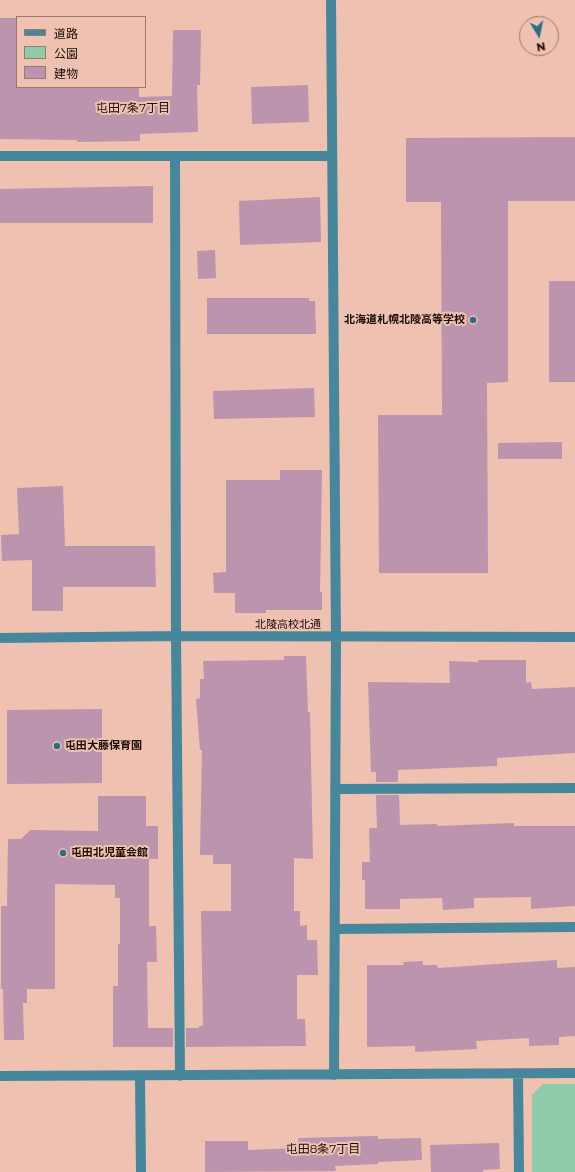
<!DOCTYPE html>
<html>
<head>
<meta charset="utf-8">
<style>
  body { margin:0 }
  #map { position:relative; width:575px; height:1172px; overflow:hidden; background:#efc1b0; font-family:Montserrat,"Noto Sans JP",sans-serif }
  canvas { display:block }
  .legend { position:absolute; left:16px; top:16px; width:130px; height:72px; box-sizing:border-box; background:#efc1b0; border:1px solid #9b796c; margin:0; padding:5px 7px; list-style:none; font-size:12px; color:#1c0d07 }
  .legend li { display:flex; align-items:center; gap:8px; height:20px }
  .legend b { width:20px; border:1px solid #9b796c }
  .north { position:absolute; left:519px; top:16px; width:40px; height:40px; box-sizing:border-box; background:#efc1b0; border:1px solid #9b796c; border-radius:50%; rotate:170deg; font-size:11px; font-weight:700; line-height:16px; text-align:center; color:#1c0d07 }
  .north::after { content:''; display:block; margin:auto; width:14px; height:18px; background:#2e6e82; clip-path:polygon(50% 0,100% 100%,50% 72%,0 100%) }
</style>
</head>
<body>
<div id="map">
<canvas width="575" height="1172"></canvas>
<ul class="legend">
<li><b style="height:5px;background:#46879c"></b>道路</li>
<li><b style="height:11px;background:#8fcbab"></b>公園</li>
<li><b style="height:11px;background:#bc94ad"></b>建物</li>
</ul>
<div class="north">N</div>
</div>
<script>
const context = document.querySelector('canvas').getContext('2d');
context.lineJoin = 'round';
function paint(path, color) { context.fillStyle = color; context.fill(path, 'evenodd'); }
function stroke(path, color, width, dash) { context.strokeStyle = color; context.lineWidth = width; context.lineCap = dash ? 'butt' : 'round'; context.setLineDash(dash || []); context.stroke(path); }
function label(font, color, halo, rows, align = 'center') {
  context.font = font + ' Montserrat,"Noto Sans JP",sans-serif'; context.lineWidth = 4; context.setLineDash([]); context.textBaseline = 'middle'; context.strokeStyle = halo; context.fillStyle = color; for (const [text, x, y, turn = 0] of rows) {
    context.save(); context.translate(x, y); context.rotate((+turn || 0) * Math.PI / 180); context.textAlign = isNaN(turn) ? turn : align; if (halo) context.strokeText(text, 0, 0); context.fillText(text, 0, 0); context.restore();
  }
}
const green = new Path2D(`
  M 543,1084 L 575,1084 L 575,1172 L 532,1172 L 532,1095 Z`);
const building = new Path2D(`
  M 0,18 L 17,18 L 17,87 L 139,87 L 139,97 L 172,96 L 173,30 L 201,30 L 200,85 L 197,85 L 198,132 L 140,134 L 140,141 L 77,142 L 77,140 L 0,139 Z
  M 308,85 L 309,122 L 252,124 L 251,87 Z
  M 575,137 L 575,201 L 508,201 L 508,382 L 487,383 L 488,573 L 379,573 L 378,415 L 442,415 L 441,202 L 406,202 L 406,138 Z
  M 153,186 L 153,223 L 0,223 L 0,189 Z
  M 320,197 L 321,242 L 240,245 L 239,201 Z
  M 215,250 L 216,278 L 198,279 L 197,251 Z
  M 549,281 L 575,281 L 575,382 L 549,382 Z
  M 207,298 L 309,298 L 309,301 L 315,301 L 316,334 L 207,334 Z
  M 314,388 L 315,417 L 214,419 L 213,391 Z
  M 562,442 L 562,459 L 498,459 L 498,443 Z
  M 280,470 L 322,470 L 320,592 L 322,592 L 322,610 L 266,610 L 266,613 L 235,613 L 235,593 L 214,593 L 213,573 L 226,572 L 226,480 L 280,480 Z
  M 63,486 L 65,546 L 155,546 L 156,587 L 63,587 L 63,611 L 32,611 L 32,560 L 2,561 L 1,535 L 19,534 L 17,488 Z
  M 284,656 L 306,656 L 308,712 L 310,712 L 313,859 L 294,858 L 294,911 L 300,911 L 300,926 L 307,925 L 307,940 L 317,940 L 318,975 L 297,975 L 297,1019 L 305,1019 L 306,1046 L 186,1047 L 186,1028 L 199,1028 L 199,1026 L 203,1026 L 201,911 L 231,911 L 231,864 L 213,864 L 213,855 L 200,855 L 202,750 L 200,750 L 196,699 L 200,698 L 200,679 L 204,679 L 203,661 L 284,660 Z
  M 478,660 L 526,660 L 526,683 L 531,682 L 532,689 L 575,687 L 575,753 L 497,758 L 497,766 L 398,770 L 398,782 L 376,782 L 376,772 L 371,772 L 368,682 L 450,683 L 449,661 L 478,662 Z
  M 102,709 L 102,783 L 7,784 L 7,710 Z
  M 376,795 L 399,795 L 400,825 L 437,824 L 437,826 L 514,823 L 514,826 L 575,826 L 575,906 L 531,909 L 531,897 L 474,898 L 474,908 L 443,910 L 442,898 L 400,899 L 400,909 L 365,909 L 365,880 L 362,880 L 362,862 L 370,862 L 369,828 L 377,828 Z
  M 98,796 L 146,796 L 146,826 L 158,826 L 158,859 L 149,859 L 149,926 L 156,926 L 157,962 L 147,962 L 148,1028 L 173,1028 L 173,1047 L 113,1047 L 113,986 L 118,986 L 118,944 L 120,944 L 120,898 L 115,898 L 115,885 L 55,884 L 55,989 L 27,989 L 27,1003 L 23,1003 L 24,1040 L 4,1040 L 3,989 L 1,989 L 1,906 L 7,906 L 8,839 L 21,839 L 30,830 L 98,831 Z
  M 557,960 L 557,968 L 575,967 L 575,1036 L 559,1037 L 559,1045 L 529,1046 L 529,1038 L 476,1041 L 477,1049 L 415,1052 L 415,1046 L 367,1047 L 367,965 L 404,965 L 403,962 L 423,961 L 423,965 L 437,965 L 438,968 Z
  M 378,1136 L 378,1139 L 421,1138 L 422,1160 L 378,1162 L 378,1164 L 335,1166 L 336,1171 L 205,1172 L 205,1141 L 248,1141 L 248,1150 L 299,1148 L 298,1138 Z
  M 499,1143 L 500,1169 L 483,1170 L 483,1172 L 431,1172 L 430,1145 Z`);
const street = new Path2D(`
  M 331,0 L 336,638 L 334,1075
  M 0,156 L 331,156
  M 175,156 L 176,636 L 180,1076
  M 0,638 L 176,636 L 575,637
  M 335,789 L 575,788
  M 335,929 L 575,927
  M 518,1074 L 519,1172
  M 0,1076 L 575,1073
  M 140,1076 L 141,1172`);
const markers = [
  [473,320,4,"#2e6e82"],
  [57,746,4,"#2e6e82"],
  [63,853,4,"#2e6e82"]
];
const poiNames = [
  ["北海道札幌北陵高等学校",465,320,"right"],
  ["屯田大藤保育園",65,746],
  ["屯田北児童会館",71,853]
];
const streetNames = [
  ["北陵高校北通",288,625]
];
const neighbourhoodNames = [
  ["屯田7条7丁目",133,108],
  ["屯田8条7丁目",323,1149]
];
paint(green, '#8fcbab');
paint(building, '#bc94ad');
stroke(street, '#46879c', 10);
for (const [x, y, r, color] of markers) { const dot = new Path2D(); dot.arc(x, y, r, 0, 2 * Math.PI); context.fillStyle = color; context.fill(dot); stroke(dot, '#efc1b0', 1.5); }
label('bold 11px', '#1c0d07', '#efc1b0', poiNames, 'left');
label('11px', '#1c0d07', '#efc1b0', streetNames);
label('12px', '#1c0d07', '#efc1b0', neighbourhoodNames);
</script>
</body>
</html>
